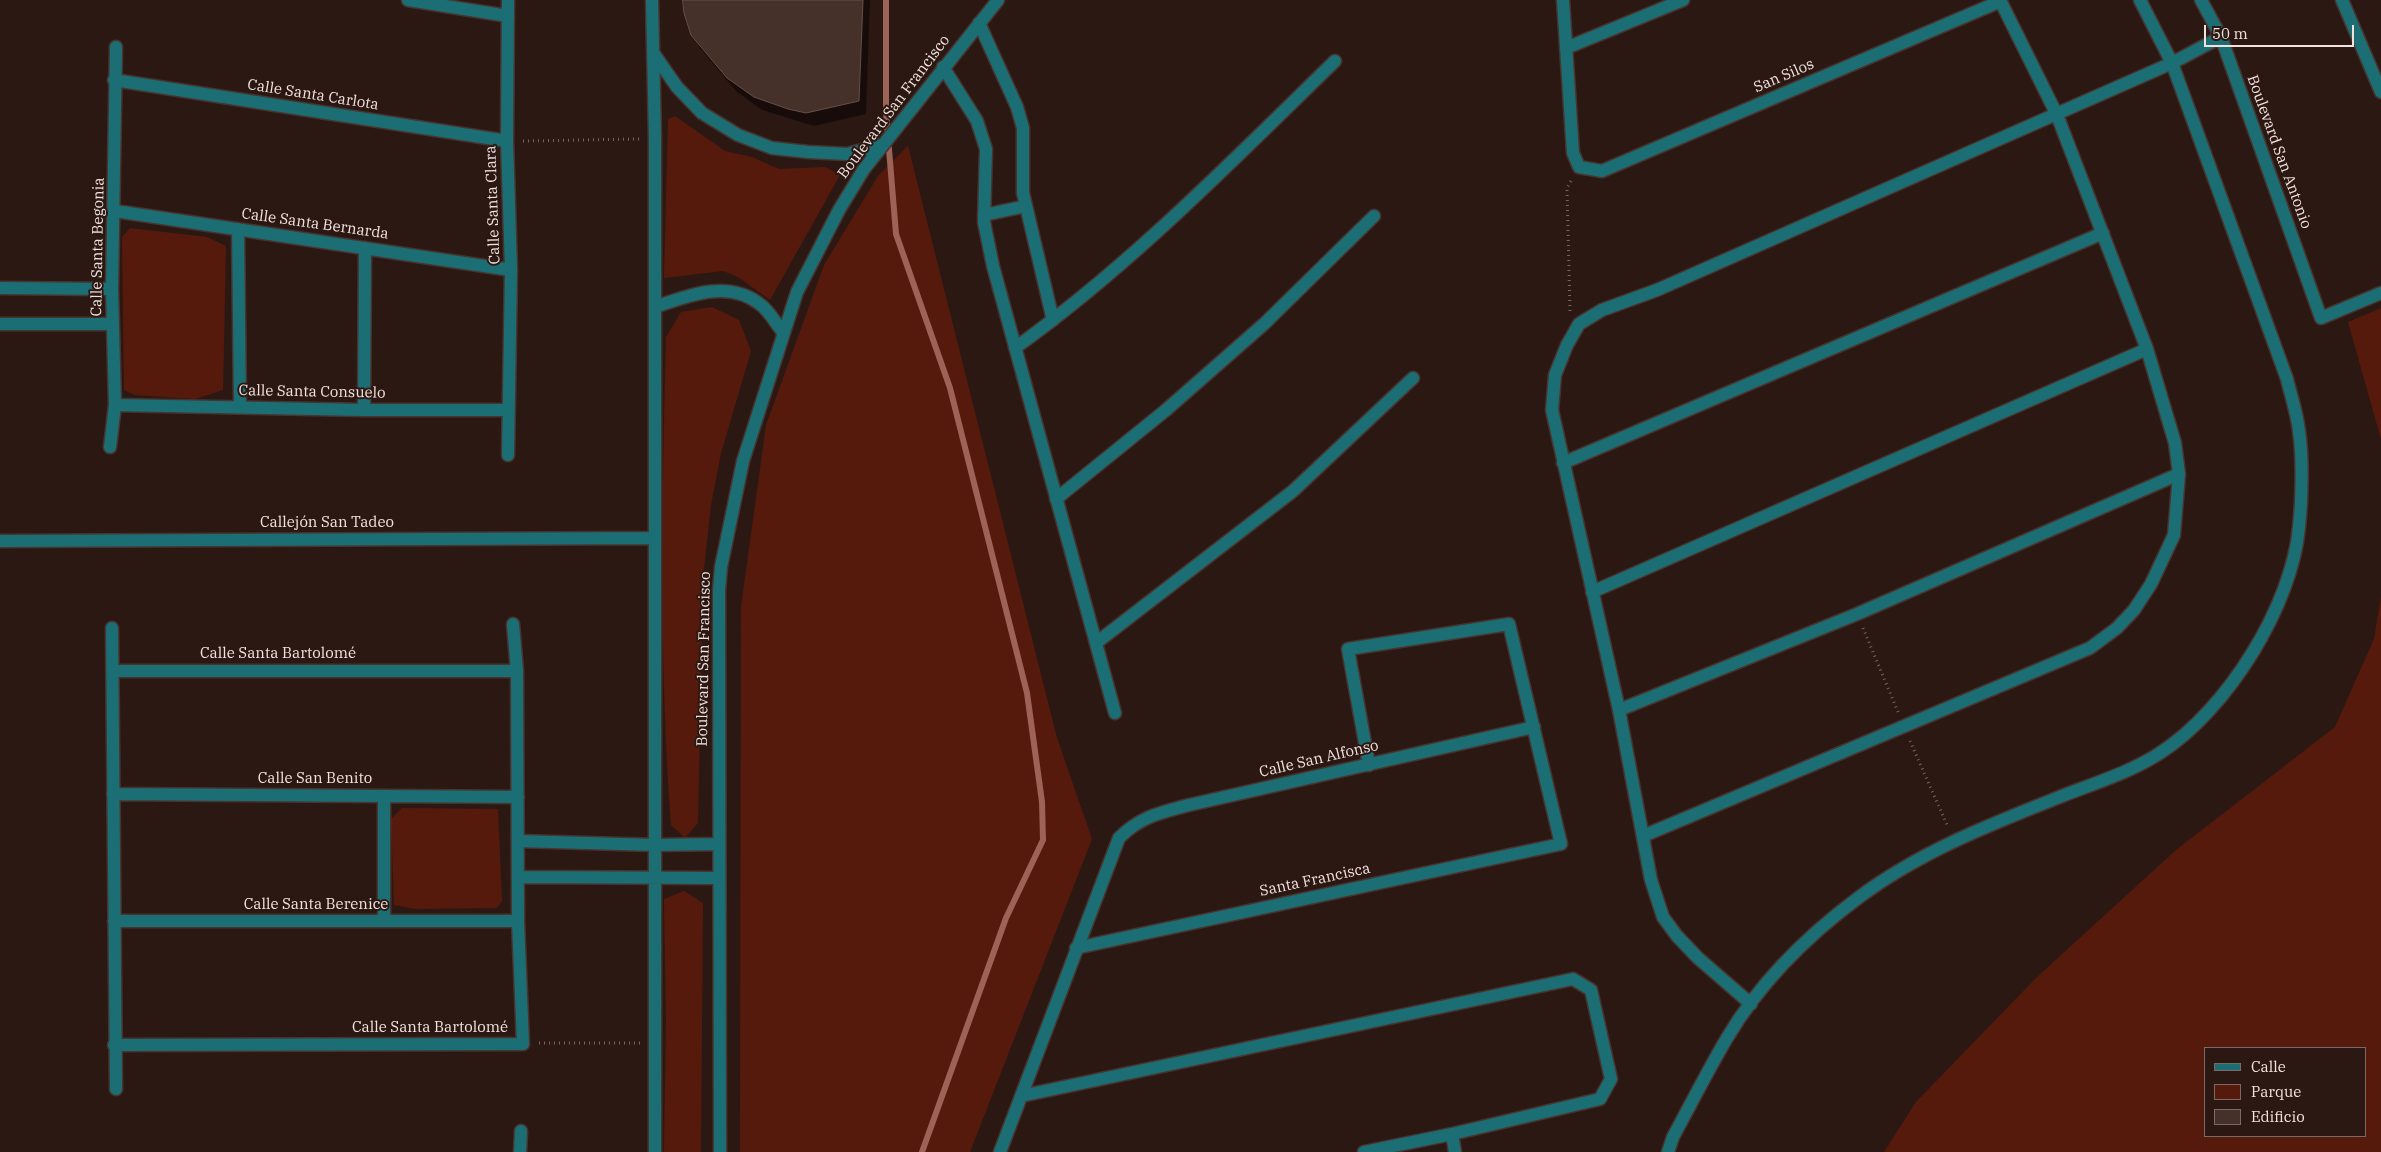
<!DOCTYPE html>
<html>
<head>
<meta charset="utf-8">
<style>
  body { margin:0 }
  #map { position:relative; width:2381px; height:1152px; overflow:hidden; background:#2c1813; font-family:"IBM Plex Serif",serif }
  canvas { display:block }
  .legend { position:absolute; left:2204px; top:1047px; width:162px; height:90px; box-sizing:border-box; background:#2c1813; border:1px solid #7b6964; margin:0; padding:6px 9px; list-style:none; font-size:15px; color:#f1e2de }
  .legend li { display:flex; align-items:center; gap:10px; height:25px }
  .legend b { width:25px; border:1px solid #7b6964 }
  .scale { position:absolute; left:2204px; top:25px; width:150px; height:22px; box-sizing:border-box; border:2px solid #f1e2de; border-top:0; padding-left:6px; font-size:15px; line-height:18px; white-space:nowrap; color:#f1e2de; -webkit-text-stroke:4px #2c1813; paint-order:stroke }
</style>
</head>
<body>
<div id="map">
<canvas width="2381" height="1152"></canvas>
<ul class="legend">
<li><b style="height:6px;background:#1b6f74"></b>Calle</li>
<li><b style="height:14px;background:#561a0d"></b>Parque</li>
<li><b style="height:14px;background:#46302a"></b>Edificio</li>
</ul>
<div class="scale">50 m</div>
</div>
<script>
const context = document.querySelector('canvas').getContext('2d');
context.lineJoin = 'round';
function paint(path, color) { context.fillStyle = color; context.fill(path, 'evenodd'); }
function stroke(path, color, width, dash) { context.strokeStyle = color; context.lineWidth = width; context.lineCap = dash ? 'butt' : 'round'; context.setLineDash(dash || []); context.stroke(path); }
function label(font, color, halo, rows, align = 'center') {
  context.font = font + ' "IBM Plex Serif",serif'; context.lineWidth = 4; context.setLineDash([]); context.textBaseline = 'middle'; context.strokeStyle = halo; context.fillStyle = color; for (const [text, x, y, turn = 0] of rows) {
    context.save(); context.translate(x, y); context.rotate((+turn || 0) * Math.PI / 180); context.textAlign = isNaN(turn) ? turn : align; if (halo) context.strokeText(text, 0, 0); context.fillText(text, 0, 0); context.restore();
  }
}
const green = new Path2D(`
  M 675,116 L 725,151 L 752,157 L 779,169 L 825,167 L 840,175 L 770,300 L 738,277 L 723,271 L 664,278 L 668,119 Z
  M 908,146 L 1057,738 L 1092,839 L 970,1152 L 740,1152 L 741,607 L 766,425 L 824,265 L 878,176 Z
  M 130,228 L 207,237 L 226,246 L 223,390 L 195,399 L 135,395 L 124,390 L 122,237 Z
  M 712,307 L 739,320 L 751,351 L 721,453 L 711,505 L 703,577 L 698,823 L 685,838 L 671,825 C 659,663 662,500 666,337 L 681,312 Z
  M 2381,308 L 2381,439 L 2348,322 Z
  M 2381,597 L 2381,1152 L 1884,1152 L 1916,1102 L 2036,978 L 2176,850 L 2335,727 L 2374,639 ZM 2205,1048 L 2365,1048 L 2365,1136 L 2205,1136 Z
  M 402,808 L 498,809 L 502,901 L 497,908 L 416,909 L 394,905 L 391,819 Z
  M 684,891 L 703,903 L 701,1152 L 664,1152 L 666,1021 L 664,899 Z`);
const shadow = new Path2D(`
  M 685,0 L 870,0 L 866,114 L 814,126 L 762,110 L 736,91 L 700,48 L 692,34 Z`);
const stream = new Path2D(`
  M 886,0 L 886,113 L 896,234 L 950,388 L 1027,693 L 1042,802 L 1043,840 L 1006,918 L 922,1152`);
const building = new Path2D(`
  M 683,0 L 863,0 L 859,101 L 806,113 L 788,109 L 754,97 L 727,78 L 691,35 L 684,13 Z`);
const path = new Path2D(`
  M 523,141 L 639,139
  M 1570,311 L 1567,188 L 1571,181
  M 1863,628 L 1898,712
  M 1910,741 L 1948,827
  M 539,1043 L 640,1043`);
const minor = new Path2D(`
  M 408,0 L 508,16
  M 508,0 L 507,141 L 511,270 L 508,455
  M 652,0 L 655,139 L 655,1152
  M 1563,0 L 1573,153 L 1579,167 L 1602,171 L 2001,1
  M 2201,0 L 2221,37 L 2321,318 L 2381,293
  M 2342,0 L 2381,92
  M 979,23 L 1017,107 L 1023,128 L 1023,193 L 1053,320
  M 1566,48 L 1683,0
  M 654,54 L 677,87 L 702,113 L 738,135 L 772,148 L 808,152 L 847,154 L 882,145
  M 943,67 L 977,121 L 986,149 L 984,222 L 993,266 L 1115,713
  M 114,80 L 507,141
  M 115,211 L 511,270
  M 984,215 L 1026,206
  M 238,229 L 240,406
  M 0,288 L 112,289
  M 655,307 C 689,295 729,279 761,305 C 770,312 776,324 783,332
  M 0,324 L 113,324
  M 1015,348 C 1132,264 1232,161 1335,61
  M 115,405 L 364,410 L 508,410
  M 364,410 L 365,248
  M 110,447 L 115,405 L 112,289 L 116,47
  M 1563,463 L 2103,233
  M 1056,499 L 1166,410 L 1264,324 L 1374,216
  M 0,541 L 654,538
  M 1592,592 L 2147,349
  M 112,628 L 116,1089
  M 1096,643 L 1293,491 L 1413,378
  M 113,671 L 517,671
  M 1619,710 L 1857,614 L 2179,474
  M 113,794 L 518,797
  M 384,796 L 384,921
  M 1643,836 L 2090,648 L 2117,628 L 2134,610 L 2151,584 L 2174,535 L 2179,474 L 2175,443 L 2147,349 L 2057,115 L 2000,0
  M 518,841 L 655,845 L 719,844
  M 518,877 L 719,878
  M 114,921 L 518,921
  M 1076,948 L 1561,844 L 1509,624 L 1348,649 L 1369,765
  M 1751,1004 L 1698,958 L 1677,936 L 1663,917 L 1651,880 L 1619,710 L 1552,410 L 1555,375 L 1567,345 L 1579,324 L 1602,310 L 1657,290 L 2172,63 L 2221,37
  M 114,1045 L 523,1044 L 518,921 L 517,671 L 513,624
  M 1021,1096 L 1573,979 L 1591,990 L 1611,1079 L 1600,1099 L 1452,1134 L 1364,1152
  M 1452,1134 L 1455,1152
  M 520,1152 L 521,1131
  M 720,1152 L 719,590 L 721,567 L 743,461 L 797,292 L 839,210 L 864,169 L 998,0
  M 1000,1152 L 1119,838 C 1141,816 1160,813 1189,805 L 1534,727
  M 1668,1152 L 1673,1137 C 1691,1104 1708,1070 1727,1038 C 1759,984 1807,936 1858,898 C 1919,852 1991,824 2062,796 C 2095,783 2131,772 2160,753 C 2227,710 2292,606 2299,527 C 2302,500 2303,457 2299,431 C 2297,413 2291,396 2287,379 L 2172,63 L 2140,0`);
const streetNames = [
  ["San Silos",1784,76,-23],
  ["Calle Santa Carlota",313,95,9],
  ["Boulevard San Francisco",894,107,-53],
  ["Boulevard San Antonio",2279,152,70],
  ["Calle Santa Clara",493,205,-92],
  ["Calle Santa Bernarda",315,224,8],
  ["Calle Santa Begonia",98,247,-89],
  ["Calle Santa Consuelo",312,392,1],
  ["Callejón San Tadeo",327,523],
  ["Calle Santa Bartolomé",278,654],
  ["Boulevard San Francisco",704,659,-89],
  ["Calle San Alfonso",1319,759,-13],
  ["Calle San Benito",315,779],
  ["Santa Francisca",1315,880,-12],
  ["Calle Santa Berenice",316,905],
  ["Calle Santa Bartolomé",430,1028]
];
paint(green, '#561a0d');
paint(shadow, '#0007');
stroke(stream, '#9d6356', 6);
paint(building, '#46302a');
stroke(building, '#674f49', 1);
stroke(minor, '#48342f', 15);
stroke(path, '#776561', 3, [1, 4]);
stroke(minor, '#1b6f74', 12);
label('15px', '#f1e2de', '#2c1813', streetNames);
</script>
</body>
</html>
